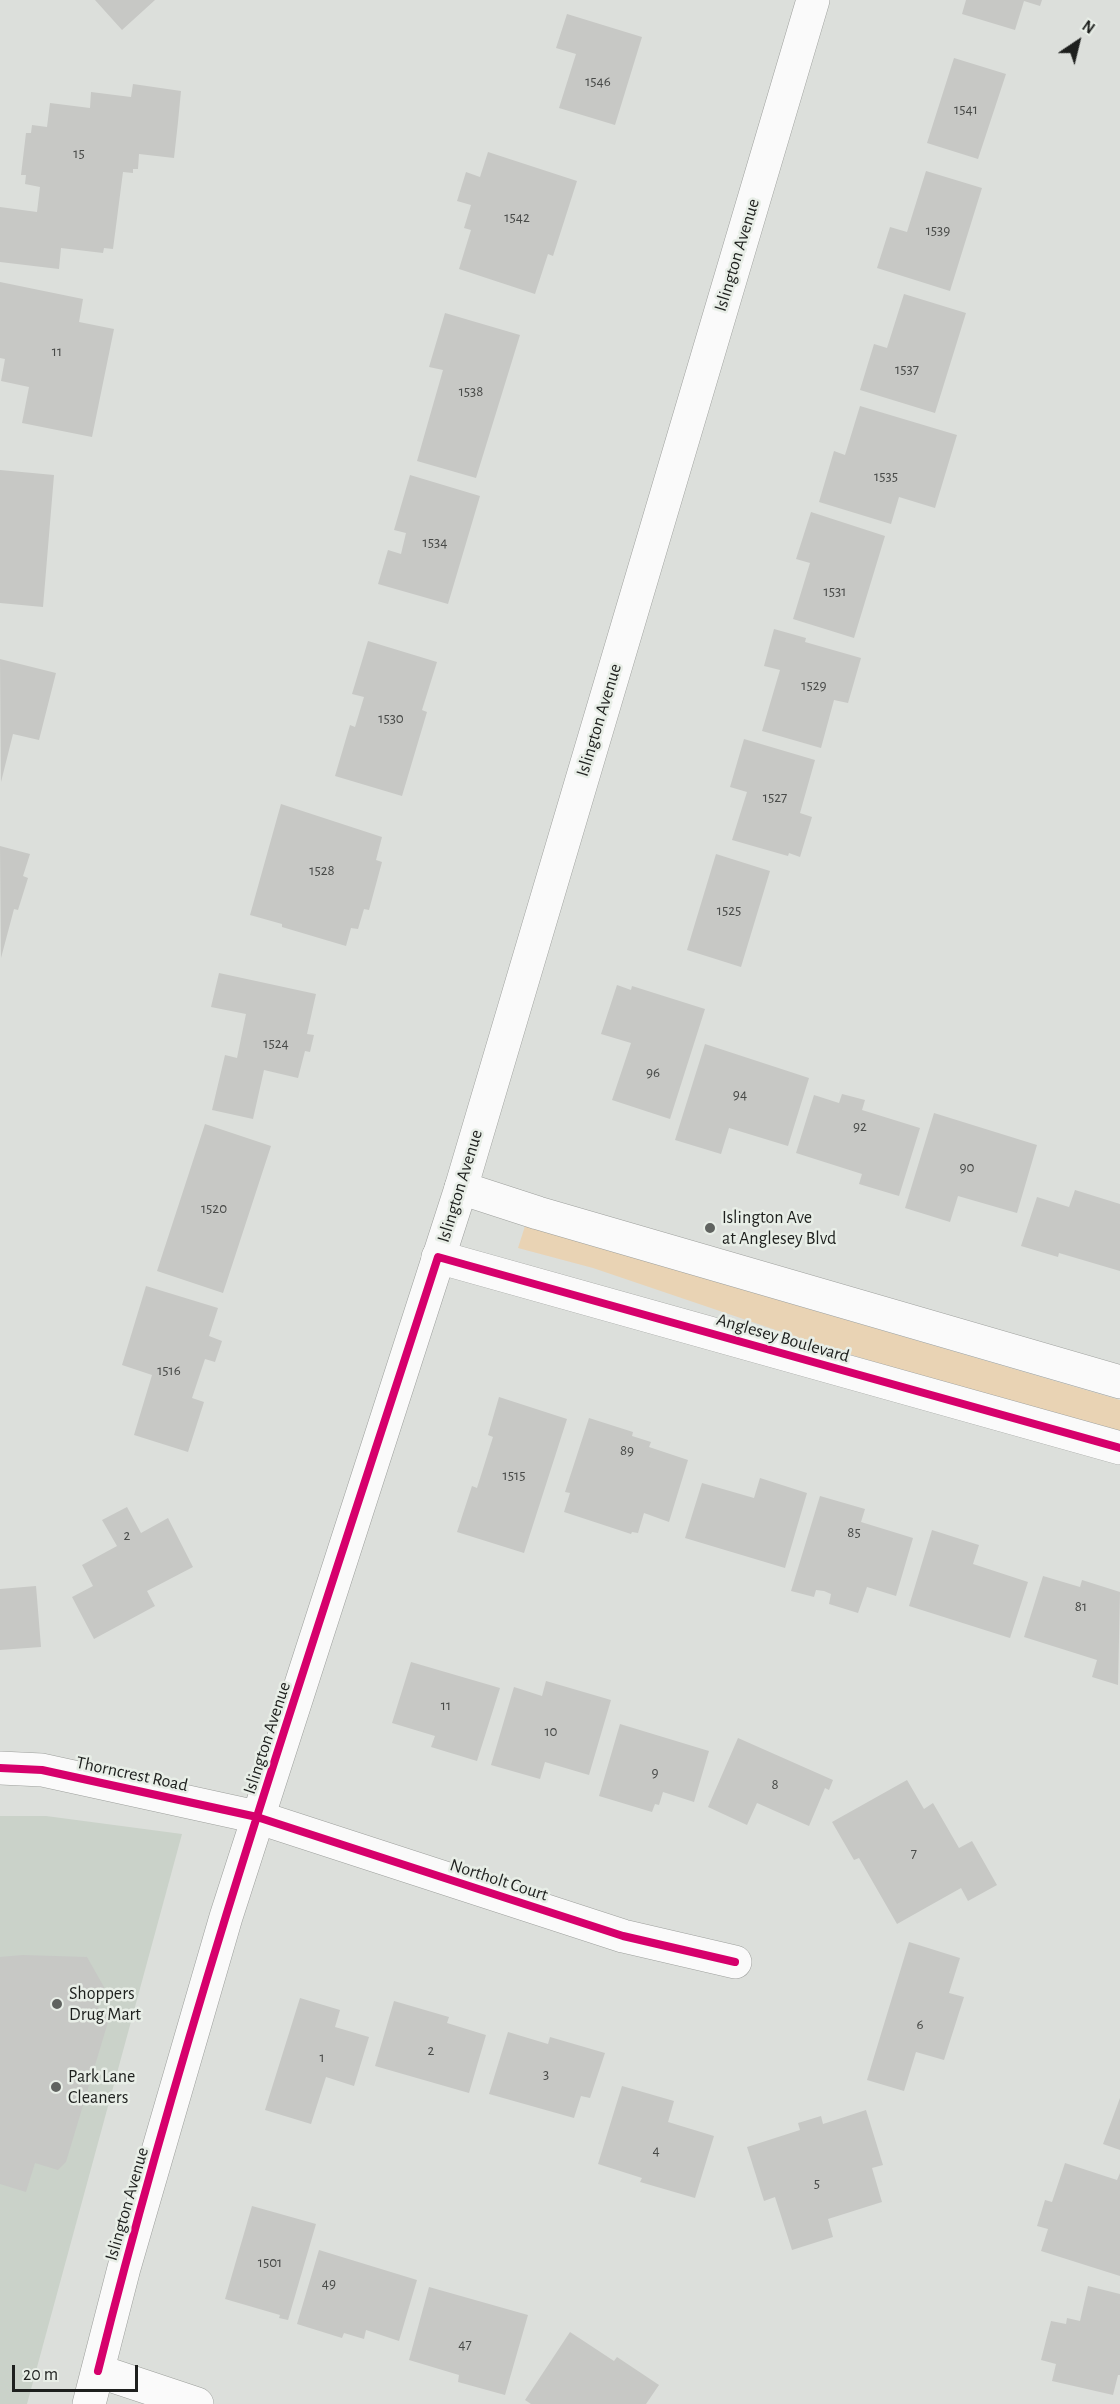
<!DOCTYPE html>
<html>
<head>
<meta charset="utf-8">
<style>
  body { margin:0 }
  #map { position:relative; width:1120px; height:2404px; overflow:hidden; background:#dcdfdb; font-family:"Alegreya Sans",sans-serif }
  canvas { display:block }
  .north { position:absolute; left:1048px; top:12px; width:60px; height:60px; -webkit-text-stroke:4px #e8eee7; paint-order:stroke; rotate:35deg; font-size:16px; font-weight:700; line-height:24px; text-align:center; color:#1e201e }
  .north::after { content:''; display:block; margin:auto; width:21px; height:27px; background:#1e201e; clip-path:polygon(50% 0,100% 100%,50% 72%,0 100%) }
  .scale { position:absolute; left:12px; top:2365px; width:126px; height:27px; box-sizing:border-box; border:3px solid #1e201e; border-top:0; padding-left:8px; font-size:18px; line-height:21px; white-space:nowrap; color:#1e201e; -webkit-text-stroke:4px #e8eee7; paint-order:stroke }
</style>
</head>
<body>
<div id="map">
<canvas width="1120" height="2404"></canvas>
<div class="north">N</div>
<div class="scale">20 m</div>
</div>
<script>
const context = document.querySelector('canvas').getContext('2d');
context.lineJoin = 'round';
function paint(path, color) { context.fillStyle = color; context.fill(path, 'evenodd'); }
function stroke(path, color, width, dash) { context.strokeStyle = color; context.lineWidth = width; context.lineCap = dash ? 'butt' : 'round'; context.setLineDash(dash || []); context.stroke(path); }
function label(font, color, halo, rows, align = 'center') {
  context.font = font + ' "Alegreya Sans",sans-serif'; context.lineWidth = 5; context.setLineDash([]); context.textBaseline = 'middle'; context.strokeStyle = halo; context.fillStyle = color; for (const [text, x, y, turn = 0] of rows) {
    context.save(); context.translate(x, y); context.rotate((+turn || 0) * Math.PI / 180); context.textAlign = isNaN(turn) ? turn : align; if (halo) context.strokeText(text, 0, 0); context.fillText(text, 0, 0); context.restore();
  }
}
const built = new Path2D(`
  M 0,1816 L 46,1816 L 182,1834 L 27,2404 L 0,2404 Z`);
const green = new Path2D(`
  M 525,1226 L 1120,1400 L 1120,1439 L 820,1345 L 593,1268 L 518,1248 Z`);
const building = new Path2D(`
  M 95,0 L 155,0 L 122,30 Z
  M 966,0 L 1042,0 L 1040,6 L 1024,1 L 1015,30 L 962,14 Z
  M 567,14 L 642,37 L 615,125 L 559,108 L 576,54 L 556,48 Z
  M 954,58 L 1006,74 L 978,159 L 927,143 Z
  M 133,84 L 181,91 L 178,122 L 174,158 L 139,154 L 138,169 L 133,169 L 133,173 L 123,172 L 113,249 L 104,248 L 103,253 L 61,248 L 59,269 L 0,262 L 0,207 L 37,212 L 40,187 L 25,184 L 26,175 L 21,175 L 26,133 L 31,133 L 32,125 L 47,127 L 50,103 L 90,108 L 91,92 L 131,97 Z
  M 488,152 L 577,181 L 553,256 L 548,254 L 535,294 L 459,269 L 471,230 L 464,228 L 471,205 L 457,201 L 466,172 L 480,177 Z
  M 926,171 L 982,188 L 950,291 L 877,268 L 890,227 L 907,232 Z
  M 0,282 L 83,299 L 79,322 L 114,329 L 92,437 L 22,423 L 29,387 L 1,381 L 5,359 L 0,358 Z
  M 904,294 L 966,313 L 935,413 L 860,390 L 874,344 L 887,348 Z
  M 445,313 L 520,335 L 476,478 L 417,461 L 443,370 L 429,367 Z
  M 860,406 L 957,435 L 935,508 L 899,497 L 891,524 L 819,502 L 834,451 L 845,455 Z
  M 0,470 L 54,475 L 43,607 L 0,603 Z
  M 410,475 L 480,496 L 448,604 L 378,584 L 388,550 L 401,554 L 406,533 L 394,530 Z
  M 811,512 L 885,536 L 854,638 L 793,619 L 810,563 L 796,559 Z
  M 774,629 L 806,638 L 805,642 L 861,658 L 848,703 L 834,700 L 821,748 L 762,731 L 780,670 L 764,666 Z
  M 368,641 L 437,662 L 422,710 L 427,712 L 402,796 L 335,776 L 350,725 L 355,727 L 364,697 L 352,694 Z
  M 0,659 L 56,673 L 39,740 L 13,734 L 1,782 Z
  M 744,739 L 815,760 L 800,813 L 812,817 L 800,857 L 789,853 L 788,856 L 732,840 L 747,792 L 730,787 Z
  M 281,804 L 382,837 L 376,860 L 382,862 L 369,910 L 364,909 L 358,929 L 351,928 L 346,946 L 282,927 L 282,924 L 250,915 Z
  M 0,846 L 30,854 L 23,876 L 28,878 L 18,910 L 14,909 L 1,958 Z
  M 716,854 L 770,871 L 741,967 L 687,950 Z
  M 219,973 L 316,994 L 307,1034 L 314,1035 L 310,1052 L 305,1051 L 298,1078 L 264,1070 L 253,1119 L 212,1110 L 225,1055 L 237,1058 L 246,1014 L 211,1007 Z
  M 617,985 L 631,990 L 632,986 L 705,1009 L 670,1119 L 612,1100 L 631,1043 L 601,1034 Z
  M 705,1044 L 809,1078 L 788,1146 L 729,1128 L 721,1154 L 675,1140 Z
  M 842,1094 L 865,1100 L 862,1110 L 920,1128 L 899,1196 L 859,1184 L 862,1174 L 796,1153 L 814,1095 L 839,1103 Z
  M 934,1113 L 1037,1145 L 1017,1213 L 958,1196 L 950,1222 L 905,1208 Z
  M 205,1124 L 271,1146 L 223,1293 L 157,1271 Z
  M 1075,1190 L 1120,1204 L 1120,1271 L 1059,1253 L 1058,1257 L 1021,1246 L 1037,1197 L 1069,1207 Z
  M 146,1286 L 218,1308 L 209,1336 L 222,1341 L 215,1362 L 205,1359 L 192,1398 L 204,1402 L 188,1452 L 134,1435 L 152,1375 L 122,1365 Z
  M 499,1397 L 567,1419 L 524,1553 L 457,1532 L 472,1486 L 477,1488 L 493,1437 L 488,1435 Z
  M 589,1418 L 633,1432 L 632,1436 L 651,1442 L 649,1447 L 688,1460 L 669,1522 L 644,1513 L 638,1533 L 632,1532 L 631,1534 L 564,1512 L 570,1493 L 565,1492 Z
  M 760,1478 L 807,1493 L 785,1568 L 685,1538 L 702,1483 L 754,1498 Z
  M 820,1496 L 865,1509 L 861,1522 L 913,1538 L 896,1596 L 867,1587 L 858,1613 L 829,1604 L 831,1594 L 824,1591 L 816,1590 L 814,1597 L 791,1591 Z
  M 127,1507 L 141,1533 L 168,1518 L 193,1567 L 147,1591 L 155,1606 L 94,1639 L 72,1597 L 93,1586 L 82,1565 L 117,1546 L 102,1520 Z
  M 932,1530 L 979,1545 L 973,1564 L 1028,1582 L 1010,1638 L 909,1606 Z
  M 1043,1576 L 1080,1587 L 1082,1580 L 1120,1592 L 1118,1685 L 1092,1677 L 1097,1660 L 1024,1637 Z
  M 36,1586 L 41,1647 L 0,1650 L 0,1589 Z
  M 411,1662 L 500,1688 L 477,1761 L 431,1747 L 435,1736 L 392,1723 Z
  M 546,1681 L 611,1700 L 589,1775 L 545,1762 L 540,1779 L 491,1765 L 514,1687 L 542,1696 Z
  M 620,1724 L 709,1751 L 694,1802 L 663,1792 L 659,1805 L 655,1804 L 652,1812 L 599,1796 Z
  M 738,1738 L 833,1780 L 829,1790 L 825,1788 L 809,1826 L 757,1803 L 747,1825 L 708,1807 Z
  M 907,1780 L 924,1809 L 933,1803 L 959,1848 L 972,1841 L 997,1885 L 968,1901 L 961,1888 L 897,1924 L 859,1858 L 854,1860 L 832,1822 Z
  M 909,1942 L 960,1958 L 949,1993 L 964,1997 L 944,2060 L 916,2052 L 904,2091 L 867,2080 Z
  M 23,1955 L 87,1957 L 104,1987 L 98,2008 L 111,2012 L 66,2162 L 58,2170 L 35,2163 L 26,2192 L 0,2184 L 0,1957 Z
  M 300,1998 L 340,2010 L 335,2027 L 369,2037 L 354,2086 L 326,2077 L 311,2124 L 265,2110 Z
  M 394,2001 L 449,2017 L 447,2023 L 486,2035 L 469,2093 L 375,2066 Z
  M 508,2032 L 548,2044 L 550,2037 L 605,2053 L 590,2098 L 581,2096 L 574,2118 L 489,2094 Z
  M 622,2086 L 674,2101 L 668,2122 L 714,2136 L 695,2198 L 640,2182 L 642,2178 L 598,2164 Z
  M 1120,2098 L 1120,2150 L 1103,2144 Z
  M 866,2110 L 883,2165 L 872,2168 L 882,2202 L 828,2219 L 833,2237 L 792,2250 L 775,2197 L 764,2201 L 747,2147 L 800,2130 L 798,2123 L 821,2116 L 823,2124 Z
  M 1065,2163 L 1117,2180 L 1120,2173 L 1120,2276 L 1041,2251 L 1048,2229 L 1037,2226 L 1045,2200 L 1052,2202 Z
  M 252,2206 L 316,2224 L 288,2320 L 279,2318 L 280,2315 L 225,2299 Z
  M 319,2250 L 417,2280 L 399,2341 L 366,2330 L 364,2339 L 344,2333 L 342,2338 L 297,2324 Z
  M 1088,2286 L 1120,2294 L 1120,2375 L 1118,2375 L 1113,2395 L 1052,2381 L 1056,2364 L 1041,2360 L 1051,2321 L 1066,2324 L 1067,2318 L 1080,2321 Z
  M 429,2287 L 528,2315 L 505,2395 L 458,2382 L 459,2375 L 409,2360 Z
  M 570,2332 L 614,2361 L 617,2357 L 659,2385 L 646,2404 L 531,2404 L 525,2400 Z`);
const minor = new Path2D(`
  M 0,1768 L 42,1770 L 257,1817 L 623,1936 L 735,1962
  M 98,2371 L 197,2404`);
const tertiary = new Path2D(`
  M 461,1188 L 538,1213 L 1120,1382
  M 438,1257 L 1120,1448`);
const secondary = new Path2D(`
  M 89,2404 L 124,2268 L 226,1917 L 461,1188 L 813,0`);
const cycleway = new Path2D(`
  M 0,1768 L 42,1770 L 257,1817 L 623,1936 L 735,1962
  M 98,2371 C 192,1994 319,1626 438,1257 L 1120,1448`);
const markers = [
  [710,1228,6,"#606360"],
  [57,2004,6,"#606360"],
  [56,2087,6,"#606360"]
];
const numberNames = [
  ["1546",598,81],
  ["1541",966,109],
  ["15",79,153],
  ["1542",517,217],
  ["1539",938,230],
  ["11",57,351],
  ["1537",907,369],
  ["1538",471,391],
  ["1535",886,476],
  ["1534",435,542],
  ["1531",835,591],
  ["1529",814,685],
  ["1530",391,718],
  ["1527",775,797],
  ["1528",322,870],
  ["1525",729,910],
  ["1524",276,1043],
  ["96",653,1072],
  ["94",740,1094],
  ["92",860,1126],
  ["90",967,1167],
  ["1520",214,1208],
  ["1516",169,1370],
  ["89",627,1450],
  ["1515",514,1475],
  ["85",854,1532],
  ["2",127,1535],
  ["81",1081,1606],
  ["11",446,1705],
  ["10",551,1731],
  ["9",655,1772],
  ["8",775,1784],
  ["7",914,1853],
  ["6",920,2024],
  ["2",431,2050],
  ["1",322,2057],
  ["3",546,2074],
  ["4",656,2150],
  ["5",817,2183],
  ["1501",270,2262],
  ["49",329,2283],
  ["47",465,2344]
];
const streetNames = [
  ["Islington Avenue",737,255,-73],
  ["Islington Avenue",599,720,-73],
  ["Islington Avenue",460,1186,-73],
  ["Anglesey Boulevard",783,1338,16],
  ["Islington Avenue",267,1738,-72],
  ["Thorncrest Road",132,1774,12],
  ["Northolt Court",499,1880,18],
  ["Islington Avenue",127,2204,-74]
];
const poiNames = [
  ["Islington Ave",722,1218],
  ["at Anglesey Blvd",722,1239],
  ["Shoppers",69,1994],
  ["Drug Mart",69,2015],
  ["Park Lane",68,2077],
  ["Cleaners",68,2098]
];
paint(built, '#cad2c9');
paint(green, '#e9d3b4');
paint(building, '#c7c8c5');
stroke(minor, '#9d9f9c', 34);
stroke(tertiary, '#9d9f9c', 34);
stroke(secondary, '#9d9f9c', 34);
stroke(minor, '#fafafa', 33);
stroke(tertiary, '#fafafa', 33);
stroke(secondary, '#fafafa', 33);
stroke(cycleway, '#d6006c', 8);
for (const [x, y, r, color] of markers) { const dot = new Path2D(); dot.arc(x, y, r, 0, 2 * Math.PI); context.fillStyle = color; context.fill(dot); stroke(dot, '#e8eee7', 2); }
label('15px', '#484a48', null, numberNames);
label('18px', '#1e201e', '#e8eee7', streetNames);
label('18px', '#1e201e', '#e8eee7', poiNames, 'left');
</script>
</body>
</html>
